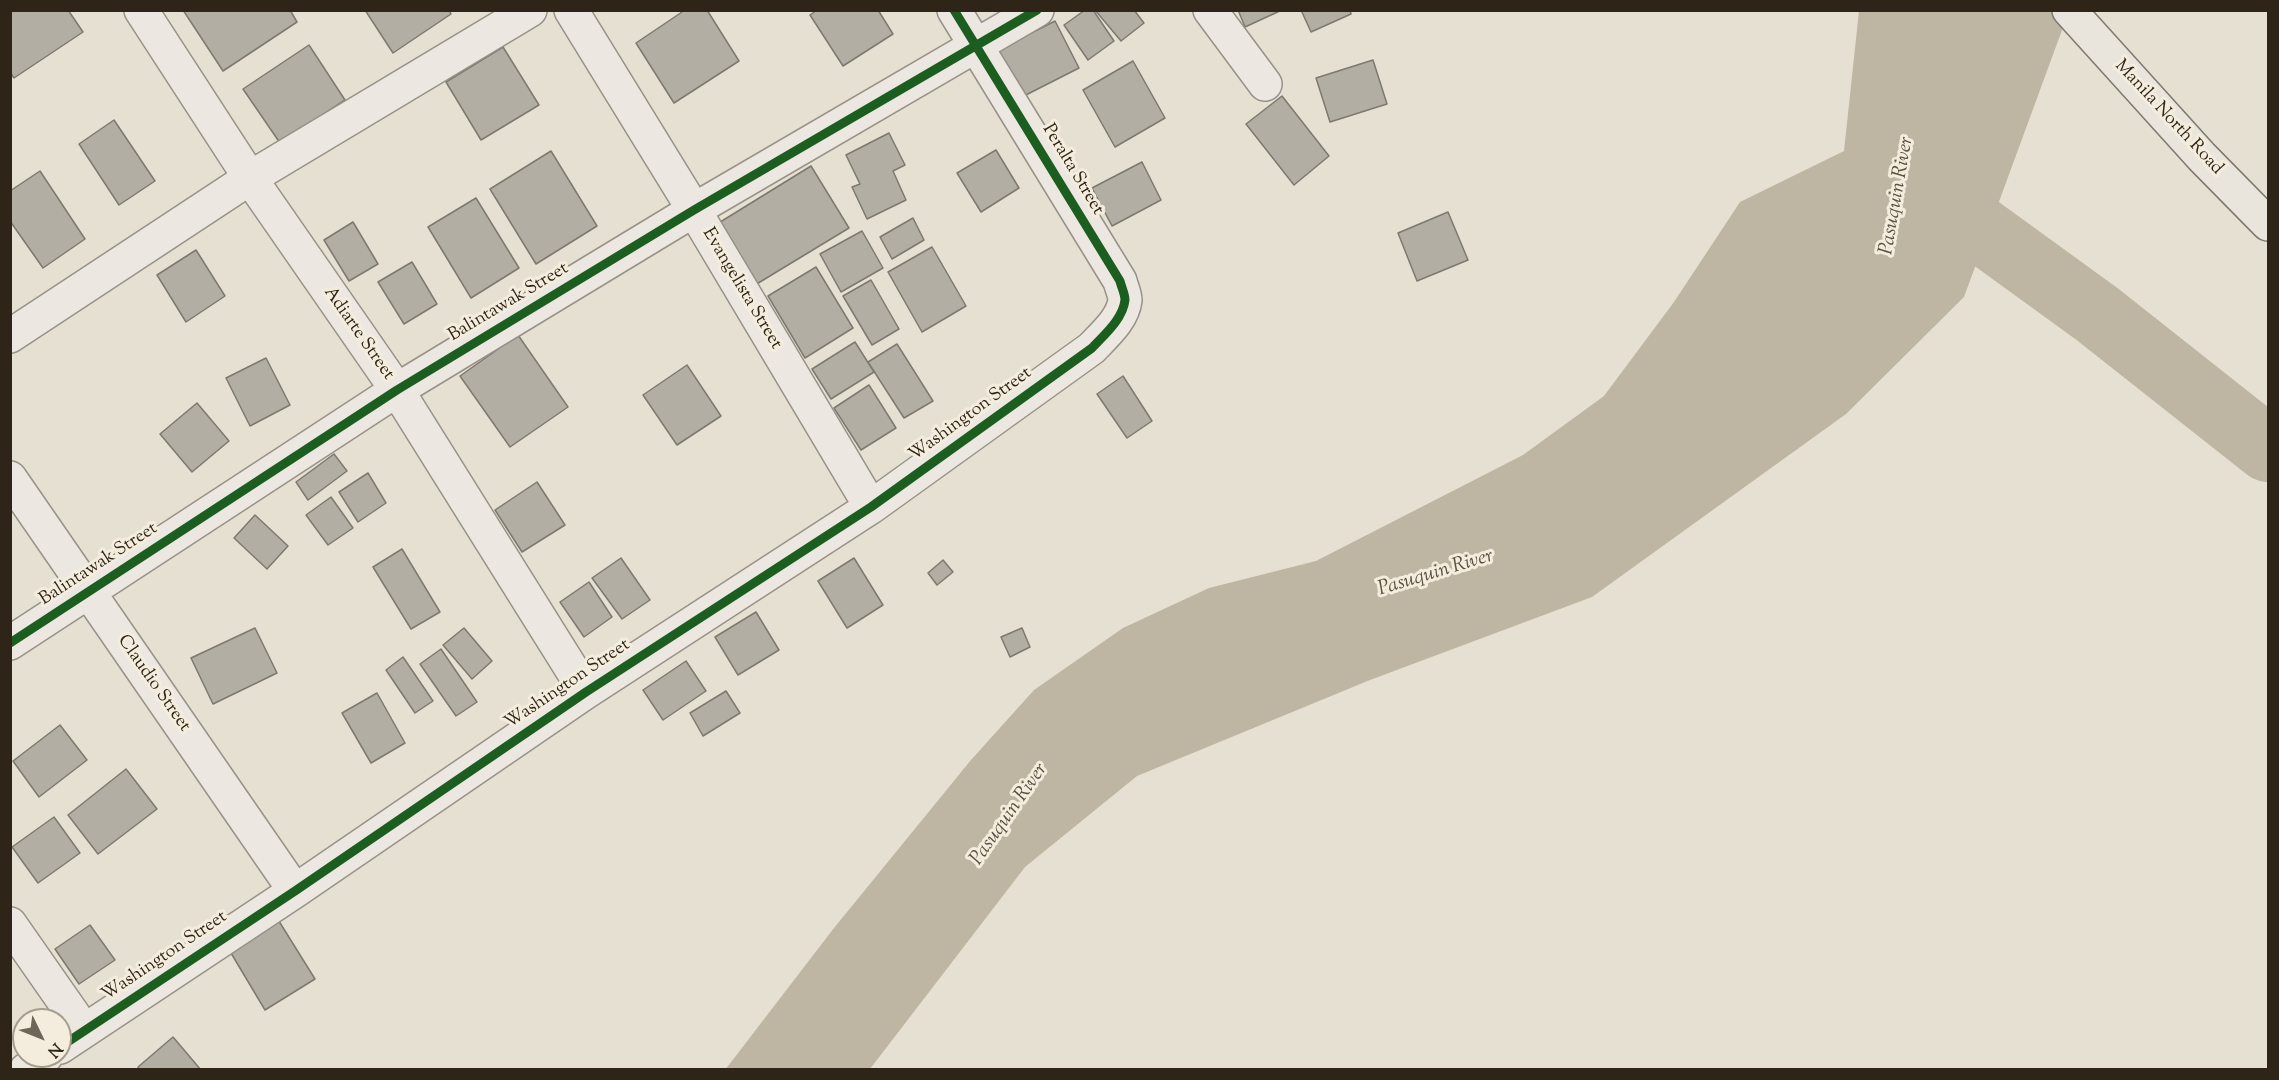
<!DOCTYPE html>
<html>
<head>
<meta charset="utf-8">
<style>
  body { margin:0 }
  #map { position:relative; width:2279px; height:1080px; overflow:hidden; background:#e6e0d2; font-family:"Sorts Mill Goudy",serif }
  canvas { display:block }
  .frame { position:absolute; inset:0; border:12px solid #2e2418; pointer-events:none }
  .north { position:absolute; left:12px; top:1008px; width:60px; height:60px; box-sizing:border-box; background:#f4eddd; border:2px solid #a59d8e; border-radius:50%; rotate:133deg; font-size:16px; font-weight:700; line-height:24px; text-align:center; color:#2e2418 }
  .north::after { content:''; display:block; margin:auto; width:21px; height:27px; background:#6e6659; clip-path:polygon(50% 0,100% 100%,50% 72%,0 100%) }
</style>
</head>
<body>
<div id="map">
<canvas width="2279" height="1080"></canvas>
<div class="frame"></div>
<div class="north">N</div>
</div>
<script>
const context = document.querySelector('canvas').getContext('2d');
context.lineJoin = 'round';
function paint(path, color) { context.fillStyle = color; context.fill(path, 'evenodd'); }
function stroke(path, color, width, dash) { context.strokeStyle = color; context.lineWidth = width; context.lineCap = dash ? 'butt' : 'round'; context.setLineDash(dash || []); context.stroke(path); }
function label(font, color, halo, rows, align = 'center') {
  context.font = font + ' "Sorts Mill Goudy",serif'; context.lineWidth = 6; context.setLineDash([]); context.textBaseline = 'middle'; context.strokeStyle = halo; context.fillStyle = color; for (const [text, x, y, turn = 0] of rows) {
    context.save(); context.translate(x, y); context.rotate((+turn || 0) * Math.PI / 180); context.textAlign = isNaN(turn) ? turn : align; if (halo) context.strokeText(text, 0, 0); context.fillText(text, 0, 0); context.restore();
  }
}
const water = new Path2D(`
  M 1859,11 L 2069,11 L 1964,297 L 1846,414 L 1592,597 L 1370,680 L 1137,776 L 1025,867 L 870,1069 L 725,1070 L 834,928 L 971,760 L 1034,690 L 1123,628 L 1209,588 L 1316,561 L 1523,455 L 1604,396 L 1674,302 L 1740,202 L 1844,151 Z`);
const river = new Path2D(`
  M 1915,182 L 2097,314 L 2268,449`);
const building = new Path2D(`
  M 68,10 L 83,32 L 14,78 L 10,72 L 10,11 Z
  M 183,10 L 290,10 L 297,22 L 223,71 Z
  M 365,10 L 449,10 L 451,14 L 393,53 Z
  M 685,10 L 707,10 L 739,61 L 674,103 L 636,43 Z
  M 817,10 L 878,10 L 893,34 L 843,66 L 810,15 Z
  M 1085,10 L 1093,10 L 1114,41 L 1088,60 L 1064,25 Z
  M 1095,10 L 1134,10 L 1144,23 L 1121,41 Z
  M 1238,10 L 1282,10 L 1245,27 Z
  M 1301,10 L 1350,10 L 1351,14 L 1311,32 Z
  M 1055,21 L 1079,68 L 1018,99 L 994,52 Z
  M 309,45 L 345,100 L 280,143 L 243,89 Z
  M 503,47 L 539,105 L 481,140 L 446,82 Z
  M 1373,60 L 1387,104 L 1330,122 L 1316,78 Z
  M 1133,61 L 1165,118 L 1115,147 L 1083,90 Z
  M 1282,96 L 1329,156 L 1294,185 L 1246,124 Z
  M 114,120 L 155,181 L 119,205 L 79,144 Z
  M 889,133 L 905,165 L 893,171 L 906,200 L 867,219 L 852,187 L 860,184 L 846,155 Z
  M 996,150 L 1019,188 L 981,212 L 957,173 Z
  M 551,151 L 597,226 L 536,264 L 490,189 Z
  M 1142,162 L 1161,200 L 1112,226 L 1092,188 Z
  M 811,166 L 849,228 L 755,285 L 717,224 Z
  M 40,171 L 85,239 L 43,268 L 10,221 L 10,191 Z
  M 476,198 L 519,268 L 471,298 L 428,227 Z
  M 1448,212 L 1468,260 L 1417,281 L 1398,233 Z
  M 913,218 L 924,240 L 892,259 L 880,237 Z
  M 353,222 L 378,264 L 349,281 L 324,240 Z
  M 862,231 L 883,268 L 841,292 L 820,254 Z
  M 932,247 L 966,306 L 922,332 L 888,272 Z
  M 196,250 L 225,296 L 186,322 L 157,275 Z
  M 412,262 L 437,304 L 404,324 L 378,282 Z
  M 816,267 L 853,328 L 805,358 L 768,296 Z
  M 871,280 L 899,329 L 872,345 L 843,296 Z
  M 518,335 L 568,407 L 510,447 L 460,376 Z
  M 855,342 L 874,372 L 831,399 L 812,369 Z
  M 897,344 L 933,401 L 904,418 L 868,362 Z
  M 266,358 L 290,405 L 250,426 L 226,378 Z
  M 687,365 L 721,416 L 677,445 L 643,395 Z
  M 1123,376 L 1152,421 L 1127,438 L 1097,394 Z
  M 869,385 L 896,428 L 861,450 L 834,408 Z
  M 197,403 L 229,441 L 192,472 L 160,434 Z
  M 334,454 L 347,471 L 308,500 L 296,482 Z
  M 368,473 L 386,503 L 358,522 L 339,492 Z
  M 537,482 L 565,525 L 522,552 L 495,510 Z
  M 331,497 L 353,528 L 328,545 L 306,515 Z
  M 255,515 L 288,546 L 267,569 L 234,538 Z
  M 402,549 L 440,612 L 411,629 L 373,567 Z
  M 621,558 L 650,600 L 622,619 L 592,578 Z
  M 854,558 L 883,605 L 847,628 L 818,581 Z
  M 943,560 L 953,572 L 937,585 L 928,573 Z
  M 589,582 L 612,617 L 584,637 L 560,602 Z
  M 756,612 L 779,650 L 738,675 L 715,637 Z
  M 255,628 L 277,673 L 213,704 L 191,658 Z
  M 464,628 L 492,661 L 472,679 L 443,645 Z
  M 1022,628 L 1030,647 L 1010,657 L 1001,637 Z
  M 441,649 L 477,702 L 456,716 L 420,664 Z
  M 403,657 L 433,701 L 415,713 L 386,670 Z
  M 686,661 L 706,691 L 663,720 L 643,690 Z
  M 726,691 L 740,713 L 703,736 L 690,713 Z
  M 377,693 L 405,743 L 371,763 L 342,713 Z
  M 60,725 L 87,760 L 39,797 L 13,761 Z
  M 126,769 L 157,809 L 98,854 L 68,815 Z
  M 54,817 L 80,853 L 38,883 L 12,847 Z
  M 277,918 L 315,979 L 265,1010 L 228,948 Z
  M 90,925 L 115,960 L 79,984 L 55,949 Z
  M 173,1037 L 201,1070 L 140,1070 L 138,1067 Z`);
const minor = new Path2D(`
  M 141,10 L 250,178 L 397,390 L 586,692
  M 571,10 L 694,210 L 871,507
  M 1210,10 L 1265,84
  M 10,336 L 250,178 L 530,10
  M 10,478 L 295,891
  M 10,643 L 397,390 L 694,210 L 1037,10
  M 10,924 L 84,1030
  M 60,1047 L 295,891 L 586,692 L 871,507 L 1092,348 C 1104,335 1123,319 1125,300 C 1125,294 1121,286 1120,281 L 954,10
  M 26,1070 L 46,1056`);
const trunk = new Path2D(`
  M 2069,10 L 2202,157 L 2268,224`);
const cycleway = new Path2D(`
  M 10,643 L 397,390 L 694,210 L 1037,10
  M 60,1047 L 295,891 L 586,692 L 871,507 L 1092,348 C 1104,335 1123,319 1125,300 C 1125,294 1121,286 1120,281 L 954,10`);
const streetNames = [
  ["Manila North Road",2168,118,47],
  ["Peralta Street",1072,170,59],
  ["Evangelista Street",741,289,59],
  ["Balintawak Street",509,303,-31],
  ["Adiarte Street",358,334,55],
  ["Washington Street",971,415,-36],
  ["Balintawak Street",99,565,-33],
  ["Claudio Street",153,684,55],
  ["Washington Street",568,685,-34],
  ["Washington Street",165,957,-34]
];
const waterNames = [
  ["Pasuquin River",1898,196,-80],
  ["Pasuquin River",1436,574,-17],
  ["Pasuquin River",1010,815,-55]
];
paint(water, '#beb5a2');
stroke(river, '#beb5a2', 66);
paint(building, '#b3aea4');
stroke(building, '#7d7870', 1.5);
stroke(minor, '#979288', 36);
stroke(trunk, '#7d7870', 36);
stroke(minor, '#ece8e1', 33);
stroke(trunk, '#e9e4dc', 33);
stroke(cycleway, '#1b5e20', 9);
label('18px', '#2e2418', '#f4eddd', streetNames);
label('italic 20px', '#5a5041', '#f4eddd', waterNames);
</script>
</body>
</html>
